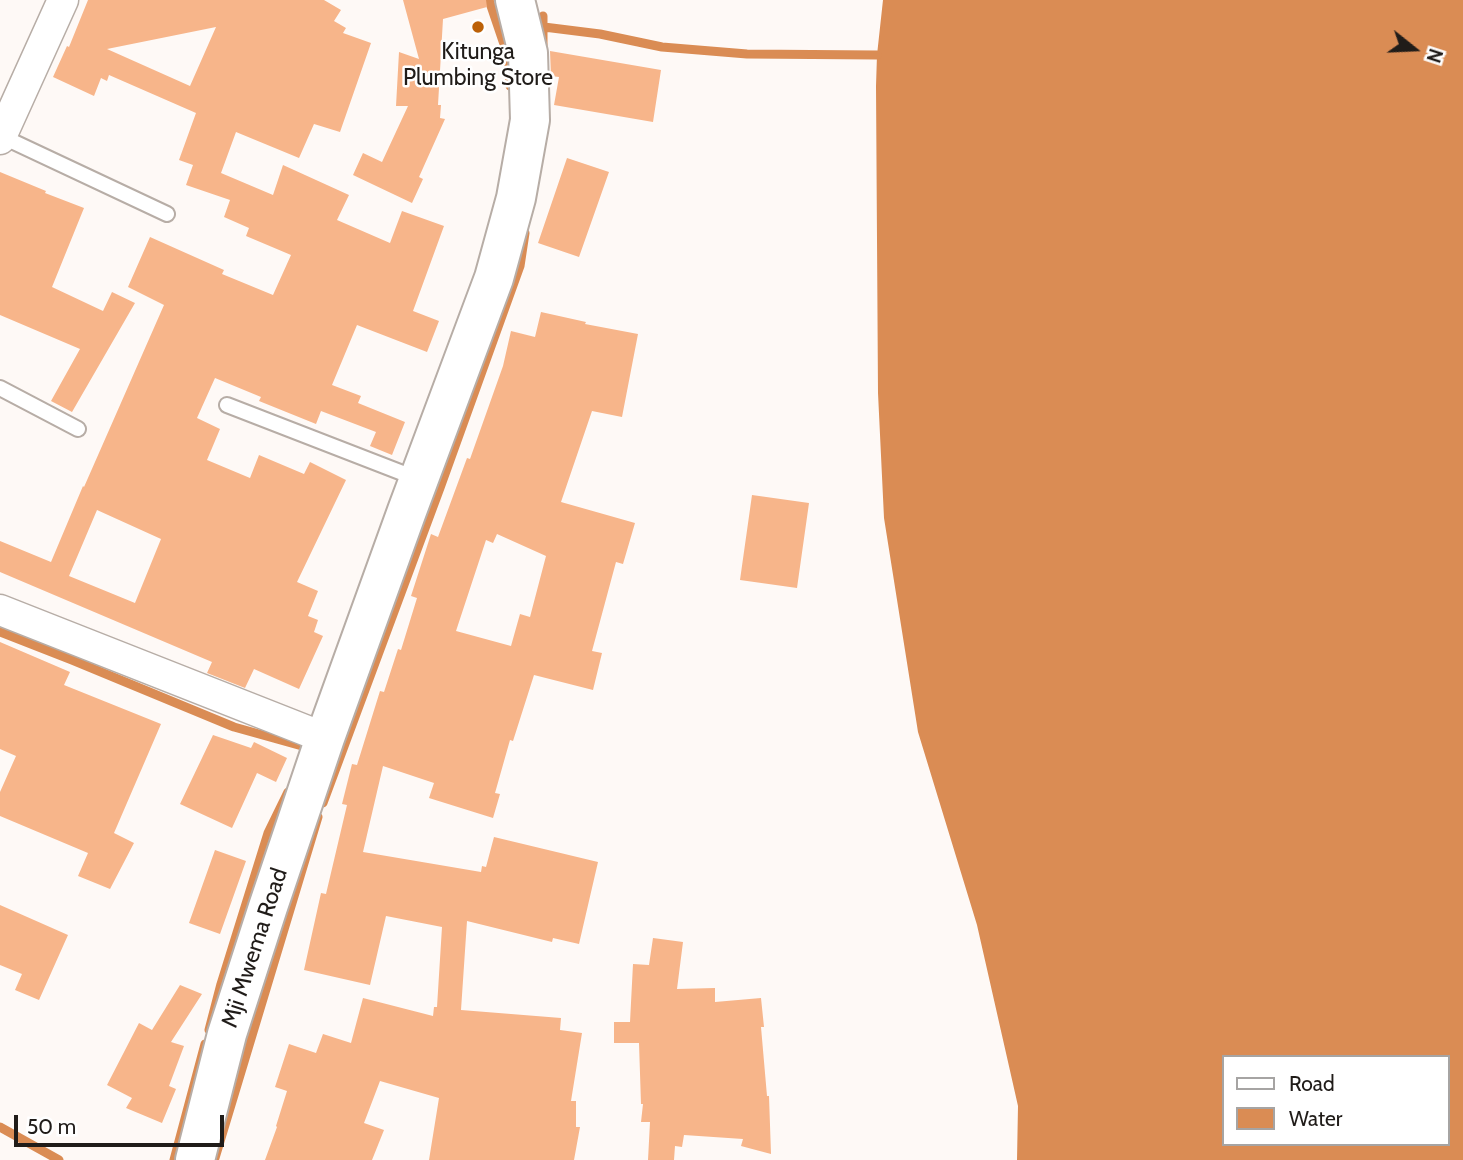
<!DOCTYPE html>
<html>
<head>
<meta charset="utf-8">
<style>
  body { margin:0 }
  #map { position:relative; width:1463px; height:1160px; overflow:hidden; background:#fef9f6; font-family:Cabin,sans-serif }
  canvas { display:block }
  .legend { position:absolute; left:1222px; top:1055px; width:228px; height:91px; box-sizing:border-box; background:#fff; border:2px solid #a6a4a3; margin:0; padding:9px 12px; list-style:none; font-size:21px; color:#201c19 }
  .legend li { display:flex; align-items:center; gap:14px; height:35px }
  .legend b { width:35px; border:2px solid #a6a4a3 }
  .north { position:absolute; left:1379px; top:14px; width:70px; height:70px; -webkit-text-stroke:5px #fff; paint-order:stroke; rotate:108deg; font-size:19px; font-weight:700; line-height:28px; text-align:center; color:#201c19 }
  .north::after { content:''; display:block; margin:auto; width:24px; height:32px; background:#201c19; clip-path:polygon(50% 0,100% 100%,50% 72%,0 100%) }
  .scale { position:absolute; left:14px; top:1115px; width:210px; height:32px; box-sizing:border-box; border:4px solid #201c19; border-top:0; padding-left:9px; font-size:21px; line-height:24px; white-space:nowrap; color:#201c19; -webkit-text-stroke:5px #fff; paint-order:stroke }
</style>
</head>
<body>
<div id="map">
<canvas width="1463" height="1160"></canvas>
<ul class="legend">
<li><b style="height:9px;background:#fff"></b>Road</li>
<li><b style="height:19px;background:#da8c54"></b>Water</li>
</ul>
<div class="north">N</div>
<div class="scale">50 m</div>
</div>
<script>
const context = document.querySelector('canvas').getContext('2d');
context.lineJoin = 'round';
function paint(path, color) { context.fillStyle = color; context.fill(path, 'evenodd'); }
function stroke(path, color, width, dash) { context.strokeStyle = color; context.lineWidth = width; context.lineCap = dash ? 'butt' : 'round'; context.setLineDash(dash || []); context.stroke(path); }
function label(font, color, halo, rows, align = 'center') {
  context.font = font + ' Cabin,sans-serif'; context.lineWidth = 5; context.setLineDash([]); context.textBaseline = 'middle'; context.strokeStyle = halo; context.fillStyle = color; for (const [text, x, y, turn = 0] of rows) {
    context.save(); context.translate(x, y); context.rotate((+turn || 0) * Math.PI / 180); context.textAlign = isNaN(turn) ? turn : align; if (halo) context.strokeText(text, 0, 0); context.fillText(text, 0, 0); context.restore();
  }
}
const water = new Path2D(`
  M 883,0 L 1463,0 L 1463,1160 L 1017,1160 L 1018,1106 L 977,925 L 918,732 L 884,518 L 878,393 L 876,86 L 877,55 ZM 1223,1057 L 1447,1057 L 1447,1144 L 1223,1144 Z`);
const stream = new Path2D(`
  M 489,0 L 508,56 L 510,86
  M 544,27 L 600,34 L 662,47 L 747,54 L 877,55
  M 543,45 L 543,16
  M 0,632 L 72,660 L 234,727 L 302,746
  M 323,803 L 440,488 L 520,266 L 525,233
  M 209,1030 L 221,984 L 268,833 L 288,792
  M 0,1127 L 59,1160
  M 215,1158 L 318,817
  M 174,1160 L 205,1044`);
const building = new Path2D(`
  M 88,0 L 324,0 L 341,10 L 334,21 L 346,28 L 343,33 L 371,43 L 340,132 L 314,124 L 299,158 L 236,132 L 221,173 L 273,195 L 283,165 L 349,195 L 337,220 L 390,243 L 402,211 L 444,226 L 413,311 L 439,321 L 427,352 L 357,325 L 332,385 L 361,396 L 358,403 L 405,422 L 392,455 L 370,446 L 376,432 L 321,411 L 316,424 L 259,401 L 261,397 L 215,378 L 197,418 L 220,429 L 207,460 L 250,478 L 259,455 L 304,474 L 310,462 L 346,480 L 297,582 L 318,591 L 308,616 L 318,620 L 314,632 L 323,636 L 299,689 L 254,669 L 245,688 L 207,673 L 212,662 L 0,572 L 0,541 L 51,562 L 83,486 L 84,487 L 164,305 L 128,287 L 150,237 L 224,270 L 222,274 L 273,295 L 291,255 L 246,236 L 249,228 L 224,217 L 230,200 L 186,185 L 193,165 L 179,160 L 196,113 L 109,75 L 107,81 L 101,78 L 94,96 L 53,77 L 67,46 L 69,47 ZM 216,27 L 190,86 L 107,49 ZM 97,510 L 161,539 L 135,603 L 69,576 Z
  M 403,0 L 486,0 L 487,7 L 443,19 L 438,105 L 441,105 L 440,118 L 445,119 L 419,177 L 423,179 L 412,203 L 353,175 L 363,153 L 382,162 L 408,106 L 396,106 L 399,52 L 419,59 Z
  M 550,51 L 661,70 L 653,122 L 554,105 L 559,77 L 551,76 Z
  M 567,158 L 609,172 L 579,257 L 538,243 Z
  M 0,172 L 46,191 L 45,193 L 84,208 L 52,287 L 103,311 L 112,292 L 135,303 L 72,412 L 51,401 L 80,349 L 0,315 Z
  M 541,312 L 586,322 L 585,324 L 638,334 L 622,417 L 592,411 L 561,502 L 635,523 L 623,564 L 616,562 L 592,651 L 602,653 L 593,690 L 534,675 L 513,741 L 510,740 L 495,793 L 500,794 L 493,818 L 429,798 L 434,783 L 383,766 L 363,852 L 481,872 L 482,866 L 486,867 L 494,837 L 598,862 L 579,944 L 553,938 L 552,942 L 467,921 L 461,1010 L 561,1018 L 560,1030 L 582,1033 L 571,1101 L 576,1101 L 576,1127 L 580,1127 L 574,1160 L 429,1160 L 439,1098 L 380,1081 L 364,1123 L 384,1130 L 372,1160 L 265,1160 L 277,1127 L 276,1126 L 287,1091 L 275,1087 L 289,1044 L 316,1053 L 323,1034 L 351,1043 L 363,998 L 433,1016 L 434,1007 L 437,1007 L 442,927 L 386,916 L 370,985 L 304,970 L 321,893 L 326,894 L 347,805 L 342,804 L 352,764 L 357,765 L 380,691 L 384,692 L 398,649 L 401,650 L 417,598 L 411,596 L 431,534 L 438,537 L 467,458 L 470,459 L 503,366 L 511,331 L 535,337 ZM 497,534 L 546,556 L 530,617 L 520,614 L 511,646 L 456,631 L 486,540 L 493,543 Z
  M 752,495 L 809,503 L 797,588 L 740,580 Z
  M 0,642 L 70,672 L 64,685 L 161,724 L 114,833 L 134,843 L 110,889 L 78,876 L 88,853 L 0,816 L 0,792 L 16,756 L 0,749 Z
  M 213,735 L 251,748 L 254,742 L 287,758 L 276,782 L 257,773 L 232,828 L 180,804 Z
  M 215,850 L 246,861 L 220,934 L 189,923 Z
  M 0,905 L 68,935 L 39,1000 L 15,990 L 22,974 L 0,965 Z
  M 653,938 L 683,942 L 677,989 L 715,988 L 715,1002 L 761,998 L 764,1027 L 761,1027 L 767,1096 L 769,1096 L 771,1154 L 741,1146 L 743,1139 L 684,1135 L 682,1147 L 675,1146 L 674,1160 L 648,1160 L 650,1122 L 641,1122 L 643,1104 L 641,1104 L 639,1043 L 614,1043 L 614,1022 L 630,1022 L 633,964 L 649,965 Z
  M 180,985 L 202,994 L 171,1042 L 184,1046 L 169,1086 L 176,1089 L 162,1123 L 126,1108 L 132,1098 L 107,1085 L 139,1023 L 152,1030 Z`);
const service = new Path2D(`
  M 1,136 L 167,214
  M 0,388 L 78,429
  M 227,405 L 418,479`);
const minor = new Path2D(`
  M 0,139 L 63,0
  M 0,610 L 325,738`);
const secondary = new Path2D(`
  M 195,1160 L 227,1034 L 268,907 L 325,738 L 407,511 L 494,278 L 516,198 L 530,120 L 528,53 L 515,0`);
const markers = [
  [478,27,7,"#bc6108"]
];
const poiNames = [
  ["Kitunga",478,52],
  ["Plumbing Store",478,78]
];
const streetNames = [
  ["Mji Mwema Road",255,948,-72]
];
paint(water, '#da8c54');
stroke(stream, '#da8c54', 9);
paint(building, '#f7b58a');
stroke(service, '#b7ada6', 18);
stroke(minor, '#b7ada6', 33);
stroke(secondary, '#b7ada6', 42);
stroke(service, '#fff', 14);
stroke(minor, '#fff', 30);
stroke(secondary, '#fff', 38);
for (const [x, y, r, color] of markers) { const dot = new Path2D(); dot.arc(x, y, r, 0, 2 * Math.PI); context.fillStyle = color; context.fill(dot); stroke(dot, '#fff', 2.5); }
label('23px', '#201c19', '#fff', poiNames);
label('23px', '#201c19', '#fff', streetNames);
</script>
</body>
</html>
